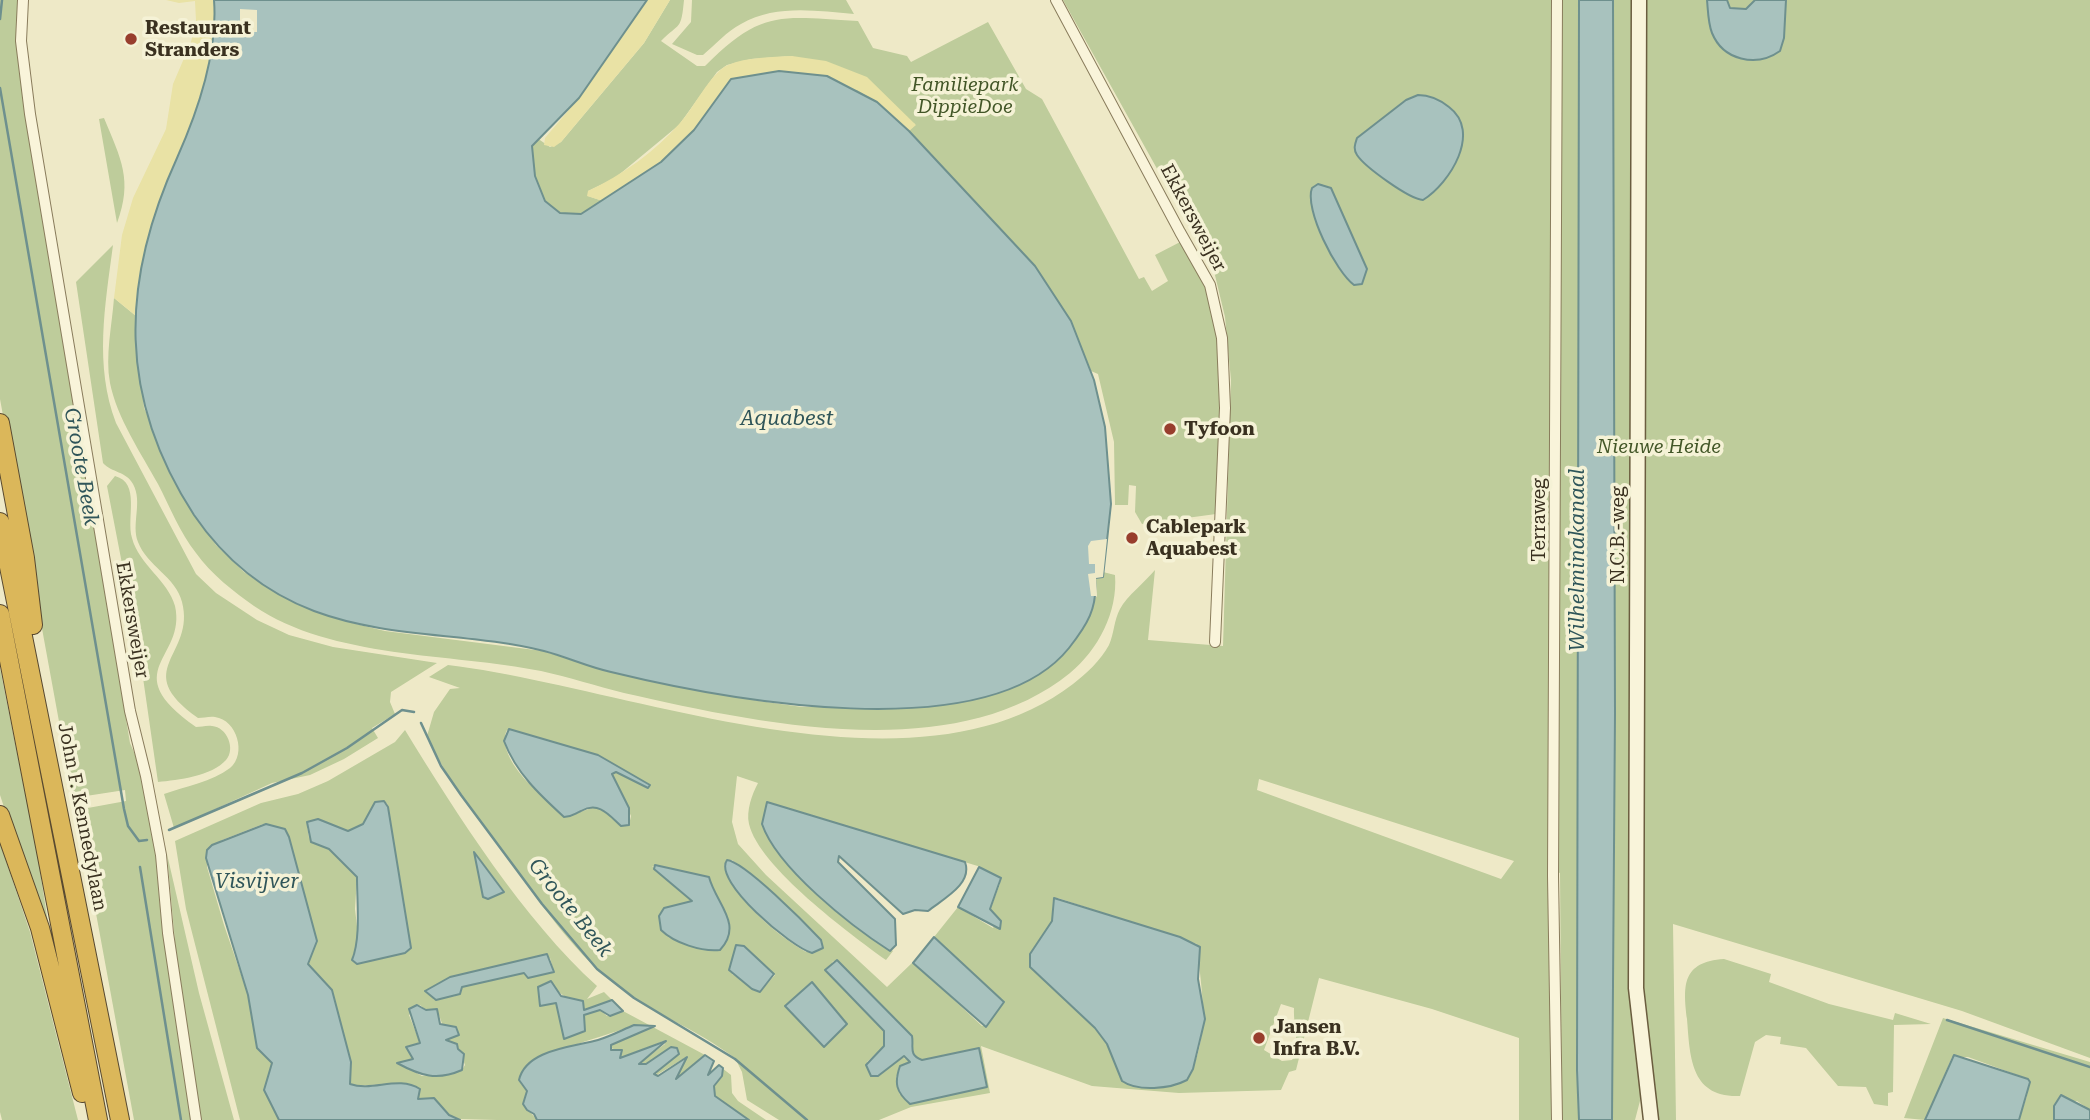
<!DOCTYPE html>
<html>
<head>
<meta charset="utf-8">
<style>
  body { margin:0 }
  canvas { display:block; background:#eee9c7 }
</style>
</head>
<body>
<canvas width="2090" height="1120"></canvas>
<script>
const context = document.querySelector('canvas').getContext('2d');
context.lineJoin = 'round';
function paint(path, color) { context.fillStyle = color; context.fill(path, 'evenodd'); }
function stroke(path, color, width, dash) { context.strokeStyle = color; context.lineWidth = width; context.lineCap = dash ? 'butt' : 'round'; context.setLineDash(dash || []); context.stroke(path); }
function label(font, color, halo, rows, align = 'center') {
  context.font = font + ' "Roboto Serif",serif'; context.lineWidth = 7; context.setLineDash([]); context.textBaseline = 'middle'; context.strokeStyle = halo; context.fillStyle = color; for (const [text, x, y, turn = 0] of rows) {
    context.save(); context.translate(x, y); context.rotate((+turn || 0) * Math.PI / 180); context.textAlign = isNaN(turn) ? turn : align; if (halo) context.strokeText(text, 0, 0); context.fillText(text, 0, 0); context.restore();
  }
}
const green = new Path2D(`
  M 0,0 L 18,0 L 18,60 L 28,132 L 130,743 C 156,799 155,864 162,925 C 170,990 183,1055 191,1120 L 134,1120 L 77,810 L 126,801 L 125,790 L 73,798 L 0,399 Z
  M 670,0 L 684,0 C 681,31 680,22 661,41 L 697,66 L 705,66 C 763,8 781,17 858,21 L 873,48 L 907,56 L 911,62 L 988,22 L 1026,89 L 1042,99 L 1139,279 L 1144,277 L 1152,291 L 1168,281 L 1155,255 L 1184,240 C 1190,252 1199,265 1204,278 C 1232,350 1220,438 1216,514 L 1142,524 L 1135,512 L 1136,486 L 1129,485 L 1128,505 L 1115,505 L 1114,442 L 1098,374 L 1091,371 L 1071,321 L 1035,266 L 909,131 L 915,124 L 792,56 L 751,59 L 727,65 L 717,72 L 679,125 L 615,178 L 588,191 L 588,196 L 603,201 C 594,207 585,214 573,215 C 541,217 519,161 537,138 L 550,147 L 561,142 L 644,43 Z
  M 692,0 L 846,0 L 854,14 C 816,11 776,4 741,24 C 727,31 715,45 703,55 L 697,55 L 672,44 L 691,22 Z
  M 1063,0 L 2090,0 L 2090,1058 L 1962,1011 L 1673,924 L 1676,1120 L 1656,1120 L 1649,1079 L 1636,913 L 1629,909 L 1630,999 L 1641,1097 L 1635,1120 L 1612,1120 L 1612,1059 L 1579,881 L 1579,1120 L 1562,1120 L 1560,873 L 1551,870 L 1553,1120 L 1519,1120 L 1519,1038 L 1432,1009 L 1319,978 L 1296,1070 L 1289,1072 L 1281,1090 L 1179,1093 L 1092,1086 L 981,1046 L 990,1093 L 911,1107 L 879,1120 L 779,1120 L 747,1100 L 742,1072 L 735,1058 C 696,1029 650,1012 612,982 C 570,948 541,903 509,860 C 480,820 447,781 427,736 L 434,712 L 450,689 L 460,688 L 429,677 L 448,665 C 627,686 912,807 1073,684 C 1086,674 1101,660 1109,645 C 1114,634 1114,620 1120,609 C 1127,596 1145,582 1155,570 L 1148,640 L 1223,646 L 1231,380 L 1225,317 L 1214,271 ZM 507,730 L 598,755 L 648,788 L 616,772 L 612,774 L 631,816 L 629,825 L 619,825 C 615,820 610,813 604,810 C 594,804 588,811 578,812 C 550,812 493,757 507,730 ZM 737,776 L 758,783 C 752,794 746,811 749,824 C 759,867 850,934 886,960 L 893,951 L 848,920 L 778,852 L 767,802 L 981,867 L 1000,884 L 990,910 L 998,918 L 993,928 L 958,907 L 934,937 L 1003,1003 L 988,1025 L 982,1026 L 913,962 L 887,987 L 766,875 L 738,844 L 732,822 ZM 1259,779 L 1514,861 L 1501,879 L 1257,790 ZM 732,860 L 746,870 L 821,940 L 806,952 C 778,936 731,897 724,865 ZM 652,866 L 709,878 L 713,891 L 702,949 L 668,937 L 664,908 L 692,901 ZM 1058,898 L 1197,944 C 1201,991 1212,1035 1187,1080 L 1163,1086 L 1122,1081 L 1107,1044 L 1095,1028 L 1030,967 L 1030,954 L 1052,921 L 1053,899 ZM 743,946 L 775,975 L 760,992 L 732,974 ZM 837,960 L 912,1036 C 911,1047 910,1055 922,1060 L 900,1095 L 896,1077 L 910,1062 L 901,1056 L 878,1076 L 871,1076 L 867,1062 L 884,1046 L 884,1031 L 832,962 ZM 811,982 L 839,1014 L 824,1047 L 785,1006 ZM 1281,1004 L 1294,1008 C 1293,1025 1301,1049 1292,1060 L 1282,1061 L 1264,1050 Z
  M 104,118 C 121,159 133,180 117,223 L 99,119 Z
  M 113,245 C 105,306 94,365 116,423 L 196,574 L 216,593 L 257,620 L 289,635 L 333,647 L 437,663 L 391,692 L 390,702 L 395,714 L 372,728 L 378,738 L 344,759 L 310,775 L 272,783 L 174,828 L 164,794 C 186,786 212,782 230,768 C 247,754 237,720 215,717 C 210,716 203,718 198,718 C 129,669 196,656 182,602 C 176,577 147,566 138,542 C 131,524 143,502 133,484 C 126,471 112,473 103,463 L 76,282 Z
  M 114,298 L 136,316 L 144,408 L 194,513 L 216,545 L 244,572 L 271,590 L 312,610 L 356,624 L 385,631 L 543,651 L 607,671 L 759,701 L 802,707 L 917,706 L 957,701 L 1026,682 L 1097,596 L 1095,578 L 1103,572 L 1115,575 C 1118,612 1098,650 1070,673 C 954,767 757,723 624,693 C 596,686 569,677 541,671 C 451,653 332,659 254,606 C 234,592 211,574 196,553 C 180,533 170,507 158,484 C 141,453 117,418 110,383 C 105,356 112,325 114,298 Z
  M 115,476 C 141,483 126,518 132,538 C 139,565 168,580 175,606 C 187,659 115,670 196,727 C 201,727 207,725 212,726 C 227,727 236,749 226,760 C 212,776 178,780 158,782 L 140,657 L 107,486 Z
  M 0,668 L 38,858 L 53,955 L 0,795 Z
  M 405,730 C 457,815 524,920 597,986 L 587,999 L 604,992 L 612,1000 L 584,1010 L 583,1001 L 568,999 L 555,989 L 539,991 L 548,1005 L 556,1003 L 564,1039 L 585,1031 L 584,1015 L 600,1010 L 607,1016 L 623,1011 L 705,1055 L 677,1078 L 675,1076 L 686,1057 L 655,1076 L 671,1048 L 646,1064 L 639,1063 L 665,1044 L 663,1041 L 623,1058 L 619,1057 L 622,1051 L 610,1048 L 611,1045 L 626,1039 L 634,1025 C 616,1033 543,1053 535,1060 C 529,1066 525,1076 521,1084 L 527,1091 L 523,1104 L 537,1120 C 513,1120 482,1120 459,1119 C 437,1114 446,1097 418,1099 L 405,1083 L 352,1086 L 349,1082 L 351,1062 L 332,991 L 308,964 L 317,941 L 289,837 L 263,824 L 222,840 L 207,850 L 207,867 L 224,925 L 248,995 L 257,1048 L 272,1063 L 264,1090 L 279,1120 L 240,1120 L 186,909 L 175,841 L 261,803 L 298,794 L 328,781 L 395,742 ZM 387,803 L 411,948 L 398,955 L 357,964 L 352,957 L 359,944 L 355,909 L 357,877 L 329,849 L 309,838 L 307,826 L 326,822 L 348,831 L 363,825 L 372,807 ZM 550,958 L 554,972 L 528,978 L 524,973 L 462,987 L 455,996 L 434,1000 L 432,995 ZM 420,1005 L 426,1010 L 437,1010 L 443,1026 L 455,1026 L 446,1040 L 457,1044 L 465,1065 L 462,1070 L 422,1076 L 398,1063 L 413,1059 L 408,1046 L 420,1043 L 409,1015 Z
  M 0,843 L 30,932 L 78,1120 L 2,1120 L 0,1112 Z
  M 167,854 L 199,993 L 234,1120 L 201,1120 L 179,986 Z
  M 1724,959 L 1771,974 L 1769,982 L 1829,1004 L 1893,1020 L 1895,1013 L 1931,1024 L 1894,1025 L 1893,1092 L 1888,1093 L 1888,1106 L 1874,1104 L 1866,1087 L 1838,1086 L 1806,1048 L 1780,1044 L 1781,1037 L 1766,1035 L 1755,1042 L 1740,1096 C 1690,1098 1690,1056 1687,1019 C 1683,985 1682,962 1724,959 Z
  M 1943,1018 L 2090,1062 L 2090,1110 L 2077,1101 L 2054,1106 L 2054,1120 L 2019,1120 L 2027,1096 L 2028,1079 L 1968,1057 L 1952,1057 L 1925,1120 L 1904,1118 Z
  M 722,1068 L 731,1075 L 732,1093 L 738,1101 L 766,1120 L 749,1120 L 715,1096 L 714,1086 L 722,1076 Z`);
const sand = new Path2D(`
  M 166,0 L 214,0 C 222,110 137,206 136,316 L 114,298 L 122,235 L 133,198 L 166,129 L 173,84 L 191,42 L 196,21 L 195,1 L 179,3 Z
  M 647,0 L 670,0 L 644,43 L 561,142 L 554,147 L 544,145 L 545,138 L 579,98 Z
  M 792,56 L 826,61 L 867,77 L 916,125 L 909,131 L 877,102 L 857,90 L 731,79 L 694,130 L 661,162 L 603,201 L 587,196 L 588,191 C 622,175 655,152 680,123 C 693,109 712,71 728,65 C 747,57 772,57 792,56 Z`);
const water = new Path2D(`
  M 214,0 L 647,0 L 579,98 L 532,146 L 535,176 L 545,201 L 560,213 L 581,214 L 661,162 L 694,130 L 731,79 L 779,71 L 827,76 L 877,102 L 909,131 L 1035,266 L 1071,321 L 1094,380 L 1105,427 L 1111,504 L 1103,577 L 1095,578 C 1098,608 1087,625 1069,648 C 987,750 722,699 611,672 C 588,667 567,657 544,651 C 468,632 389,639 314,611 C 264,592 224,559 194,515 C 118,398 120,283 177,158 C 198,111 218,52 214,0 Z
  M 1579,0 L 1613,0 L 1615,713 L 1612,1120 L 1579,1120 L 1577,1070 Z
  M 1707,0 L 1727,0 L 1730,8 L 1746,9 L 1755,0 L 1786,0 L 1784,38 L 1780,51 C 1756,68 1723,60 1712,33 C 1708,23 1708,10 1707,0 Z
  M 1418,95 C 1430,95 1439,99 1449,107 C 1482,132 1450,183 1423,200 C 1409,199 1365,167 1357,155 C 1353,149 1355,144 1357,138 L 1406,100 Z
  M 1318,184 L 1331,188 L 1367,269 L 1362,284 L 1354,285 C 1336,272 1304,209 1312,188 Z
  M 509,729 L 598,755 L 650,785 L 648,788 L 616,772 L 612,774 L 629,808 L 629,825 L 621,826 C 609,815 599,801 581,811 C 574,814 572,817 564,817 C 540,795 516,773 504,741 Z
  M 384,801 L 388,807 L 411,948 L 405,953 L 357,964 L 352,960 C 361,938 357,903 357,877 L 329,849 L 311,842 L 307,822 L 318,819 L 348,831 L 363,824 L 375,802 Z
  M 767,802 L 965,862 C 973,884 943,899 928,911 L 915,910 L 903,914 L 839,856 L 838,862 L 895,919 L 896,945 L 890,951 C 851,926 777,868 762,824 Z
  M 266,824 L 285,829 L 289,837 L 317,941 L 308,964 L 332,990 L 351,1062 L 350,1084 C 373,1092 398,1075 420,1089 L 418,1099 L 434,1098 L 449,1115 L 460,1120 L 279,1120 L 264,1090 L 272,1063 L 257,1048 L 248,995 L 206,858 L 207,850 L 212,845 Z
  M 474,852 L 504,892 L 488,899 L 483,897 Z
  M 727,860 C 745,862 806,924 821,940 L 823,948 L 812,953 C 792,948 712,881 727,860 Z
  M 655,865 L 709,877 C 716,904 744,924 720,950 C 702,952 674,943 661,930 L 659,916 L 664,908 L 692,901 L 654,869 Z
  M 979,867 L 1001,878 L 990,909 L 1001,921 L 1000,929 L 958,907 Z
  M 1054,898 L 1180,937 L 1200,947 L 1198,979 L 1205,1019 L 1193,1069 L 1187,1080 C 1170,1089 1138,1092 1122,1081 L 1107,1044 L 1095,1028 L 1030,967 L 1030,954 L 1052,921 Z
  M 934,937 L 1004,1002 L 986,1027 L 913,963 Z
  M 736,945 L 744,946 L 774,974 L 760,992 L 752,989 L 729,970 Z
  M 547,954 L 554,972 L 528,978 L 524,973 L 462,987 L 460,994 L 436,1000 L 425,991 L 450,977 Z
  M 837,960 L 912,1036 C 914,1047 908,1055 922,1060 L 979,1048 L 987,1087 L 910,1104 C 896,1092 894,1083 900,1066 L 910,1062 L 904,1056 L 878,1076 L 871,1076 L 866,1065 L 884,1046 L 884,1031 L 825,970 Z
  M 551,981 L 561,996 L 583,1001 L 584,1010 L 612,1000 L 623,1011 L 610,1016 L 600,1010 L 584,1015 L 585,1031 L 564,1039 L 556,1003 L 540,1006 L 538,987 Z
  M 812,982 L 847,1024 L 824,1047 L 785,1006 Z
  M 417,1005 L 426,1010 L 437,1009 L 440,1024 L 456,1027 L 459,1035 L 446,1040 L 457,1044 L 458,1049 L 464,1054 L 462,1070 C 437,1081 421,1076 397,1063 L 413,1059 L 406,1047 L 420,1043 L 409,1009 Z
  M 634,1025 L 655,1026 L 611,1045 L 611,1050 L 622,1050 L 620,1058 L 666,1041 L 639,1064 L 646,1064 L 671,1047 L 677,1048 L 679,1054 L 654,1074 L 658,1076 L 687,1057 L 676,1079 L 705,1055 L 714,1061 L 708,1075 L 719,1065 L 723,1068 L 722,1076 L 714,1086 L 715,1096 L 749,1120 L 537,1120 L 534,1114 L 527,1110 L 523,1104 L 527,1091 L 519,1080 C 526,1049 574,1047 598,1040 C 611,1036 622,1030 634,1025 Z
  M 1954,1055 L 2028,1079 L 2030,1082 L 2019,1120 L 1925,1120 Z
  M 2061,1095 L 2090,1110 L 2090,1120 L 2054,1120 L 2054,1106 Z`);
const pier = new Path2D(`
  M 240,9 L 257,10 L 257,32 L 240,32 L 239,28 L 211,27 L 211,24 L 240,24 Z
  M 1107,539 L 1103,577 L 1096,578 L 1097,596 L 1091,596 L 1088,574 L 1095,573 L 1095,564 L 1089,564 L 1088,546 L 1091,541 Z`);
const stream = new Path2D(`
  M 0,19 L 2,0
  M 0,88 L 124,809 L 128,826 L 139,841 L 147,840
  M 421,723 L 441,766 L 461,795 L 542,904 L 597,969 L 634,998 L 735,1059 L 807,1120
  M 169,830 L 302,773 L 347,748 L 402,710 L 414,712
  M 140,867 L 181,1120
  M 1947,1020 L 2090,1067`);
const street = new Path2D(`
  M 23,0 L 21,41 L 30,114 L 130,711 L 146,776 L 161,855 L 168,933 L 196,1120
  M 1056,0 L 1180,232 L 1210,285 L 1222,338 L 1225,408 L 1215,642
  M 1557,0 L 1553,876 L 1557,1120`);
const secondary = new Path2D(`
  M 1639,0 L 1636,988 L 1651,1120`);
const highway = new Path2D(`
  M 0,423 L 25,558 L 33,625
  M 0,522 L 120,1120
  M 0,614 L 98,1120
  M 0,815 L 40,928 L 82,1093`);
const markers = [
  [131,39,7,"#983e2d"],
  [1170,429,7,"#983e2d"],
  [1132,538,7,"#983e2d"],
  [1259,1038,7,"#983e2d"]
];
const poiNames = [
  ["Restaurant",145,28],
  ["Stranders",145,50],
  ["Tyfoon",1184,429],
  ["Cablepark",1146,527],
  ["Aquabest",1146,549],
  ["Jansen",1273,1027],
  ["Infra B.V.",1273,1049]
];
const parkNames = [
  ["Familiepark",965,85],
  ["DippieDoe",965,107],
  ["Nieuwe Heide",1659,447]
];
const streetNames = [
  ["Ekkersweijer",1193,218,62],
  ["Terraweg",1539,520,-90],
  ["N.C.B.-weg",1618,535,-90],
  ["Ekkersweijer",132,620,80],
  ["John F. Kennedylaan",82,817,79]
];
const waterNames = [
  ["Aquabest",787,419],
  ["Groote Beek",81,467,80],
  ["Wilhelminakanaal",1578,560,-90],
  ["Visvijver",257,882],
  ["Groote Beek",570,908,51]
];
paint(green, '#becc9b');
paint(sand, '#e9e2a5');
paint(water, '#a8c2be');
stroke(water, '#6e908e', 2);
paint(pier, '#eee9c7');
stroke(stream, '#6e908e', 2.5);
stroke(street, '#897c5c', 12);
stroke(secondary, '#6b5d3f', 17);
stroke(highway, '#584930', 20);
stroke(street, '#f9f4da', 10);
stroke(secondary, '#f9f4da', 14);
stroke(highway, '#dbb75a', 18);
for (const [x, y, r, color] of markers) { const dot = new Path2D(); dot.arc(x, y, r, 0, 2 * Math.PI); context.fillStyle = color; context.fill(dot); stroke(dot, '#f5f2d6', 2.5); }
label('bold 19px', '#3a3120', '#f5f2d6', poiNames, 'left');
label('italic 19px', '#425627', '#f5f2d6', parkNames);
label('19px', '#3a3120', '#f5f2d6', streetNames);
label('italic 21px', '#2f5559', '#f5f2d6', waterNames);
</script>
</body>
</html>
